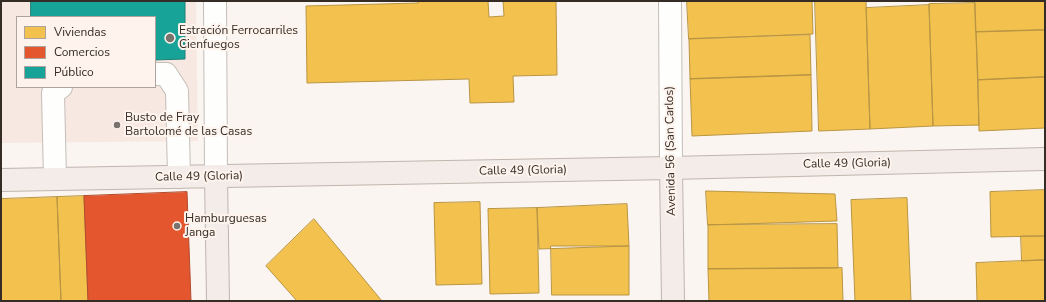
<!DOCTYPE html>
<html>
<head>
<meta charset="utf-8">
<style>
  body { margin:0 }
  #map { position:relative; width:1046px; height:302px; overflow:hidden; background:#faf5f1; font-family:"Nunito Sans",sans-serif }
  canvas { display:block }
  .frame { position:absolute; inset:0; border:2px solid #352c26; pointer-events:none }
  .legend { position:absolute; left:16px; top:16px; width:140px; height:72px; box-sizing:border-box; background:#fef4ed; border:1px solid #aea49d; margin:0; padding:5px 7px; list-style:none; font-size:12px; color:#352c26 }
  .legend li { display:flex; align-items:center; gap:8px; height:20px }
  .legend b { width:20px; border:1px solid #aea49d }
</style>
</head>
<body>
<div id="map">
<canvas width="1046" height="302"></canvas>
<div class="frame"></div>
<ul class="legend">
<li><b style="height:11px;background:#f2c14e"></b>Viviendas</li>
<li><b style="height:11px;background:#e4572e"></b>Comercios</li>
<li><b style="height:11px;background:#17a398"></b>Público</li>
</ul>
</div>
<script>
const context = document.querySelector('canvas').getContext('2d');
context.lineJoin = 'round';
function paint(path, color) { context.fillStyle = color; context.fill(path, 'evenodd'); }
function stroke(path, color, width, dash) { context.strokeStyle = color; context.lineWidth = width; context.lineCap = dash ? 'butt' : 'round'; context.setLineDash(dash || []); context.stroke(path); }
function label(font, color, halo, rows, align = 'center') {
  context.font = font + ' "Nunito Sans",sans-serif'; context.lineWidth = 4; context.setLineDash([]); context.textBaseline = 'middle'; context.strokeStyle = halo; context.fillStyle = color; for (const [text, x, y, turn = 0] of rows) {
    context.save(); context.translate(x, y); context.rotate((+turn || 0) * Math.PI / 180); context.textAlign = isNaN(turn) ? turn : align; if (halo) context.strokeText(text, 0, 0); context.fillText(text, 0, 0); context.restore();
  }
}
const built = new Path2D(`
  M 1,1 L 196,1 L 198,141 L 1,143 ZM 17,17 L 155,17 L 155,87 L 17,87 Z`);
const homes = new Path2D(`
  M 418,1 L 488,1 L 489,17 L 504,16 L 503,1 L 556,1 L 557,75 L 513,76 L 514,102 L 470,103 L 469,79 L 307,83 L 306,6 L 418,3 Z
  M 687,1 L 812,1 L 813,34 L 689,39 Z
  M 815,1 L 866,1 L 870,129 L 819,131 Z
  M 975,1 L 1045,1 L 1045,30 L 976,32 Z
  M 975,3 L 979,125 L 933,126 L 929,4 Z
  M 929,5 L 933,126 L 870,129 L 866,8 Z
  M 1045,30 L 1045,77 L 978,80 L 976,32 Z
  M 810,35 L 811,75 L 690,79 L 689,39 Z
  M 811,75 L 812,131 L 692,136 L 690,79 Z
  M 1045,77 L 1045,128 L 979,131 L 978,80 Z
  M 1045,190 L 1045,236 L 991,237 L 990,192 Z
  M 706,191 L 835,194 L 837,221 L 708,225 Z
  M 84,196 L 88,301 L 61,301 L 57,197 Z
  M 57,197 L 61,301 L 1,301 L 1,199 Z
  M 907,198 L 911,301 L 855,301 L 851,200 Z
  M 480,202 L 482,284 L 436,285 L 434,203 Z
  M 627,204 L 629,246 L 539,249 L 537,208 Z
  M 537,208 L 539,293 L 490,294 L 488,209 Z
  M 314,219 L 382,301 L 297,301 L 266,266 Z
  M 837,224 L 838,268 L 708,269 L 708,225 Z
  M 1021,236 L 1045,236 L 1045,260 L 1022,261 Z
  M 551,246 L 629,246 L 629,295 L 552,295 Z
  M 1045,260 L 1045,301 L 977,301 L 976,263 Z
  M 842,268 L 843,301 L 709,301 L 708,269 Z`);
const shops = new Path2D(`
  M 187,192 L 191,301 L 88,301 L 84,196 Z`);
const public = new Path2D(`
  M 31,1 L 185,1 L 185,59 L 155,60 L 155,17 L 31,17 Z`);
const minor = new Path2D(`
  M 215,1 L 216,176
  M 670,1 L 671,168
  M 155,74 L 166,74 L 177,91 L 179,177
  M 55,179 L 53,93 L 61,87`);
const major = new Path2D(`
  M 671,168 L 673,301
  M 216,176 L 218,301
  M 1,180 L 671,168 L 1045,159`);
const markers = [
  [170,38,5,"#7a726d"],
  [117,125,4,"#7a726d"],
  [177,226,4,"#7a726d"]
];
const poiNames = [
  ["Estración Ferrocarriles",179,31],
  ["Cienfuegos",179,45],
  ["Busto de Fray",125,118],
  ["Bartolomé de las Casas",125,132],
  ["Hamburguesas",185,219],
  ["Janga",185,233]
];
const streetNames = [
  ["Avenida 56 (San Carlos)",671,151,-91],
  ["Calle 49 (Gloria)",847,164,-1],
  ["Calle 49 (Gloria)",523,171,-1],
  ["Calle 49 (Gloria)",199,177,-1]
];
paint(built, '#f7e9e1');
paint(homes, '#f2c14e');
stroke(homes, '#b99442', 1);
paint(shops, '#e4572e');
stroke(shops, '#b04a2c', 1);
paint(public, '#17a398');
stroke(public, '#207f76', 1);
stroke(minor, '#c4bdb8', 24);
stroke(major, '#c1b5ad', 24);
stroke(minor, '#fefefd', 22);
stroke(major, '#f3ece8', 22);
for (const [x, y, r, color] of markers) { const dot = new Path2D(); dot.arc(x, y, r, 0, 2 * Math.PI); context.fillStyle = color; context.fill(dot); stroke(dot, '#fef4ed', 1.5); }
label('12px', '#352c26', '#fef4ed', poiNames, 'left');
label('12px', '#352c26', '#fef4ed', streetNames);
</script>
</body>
</html>
